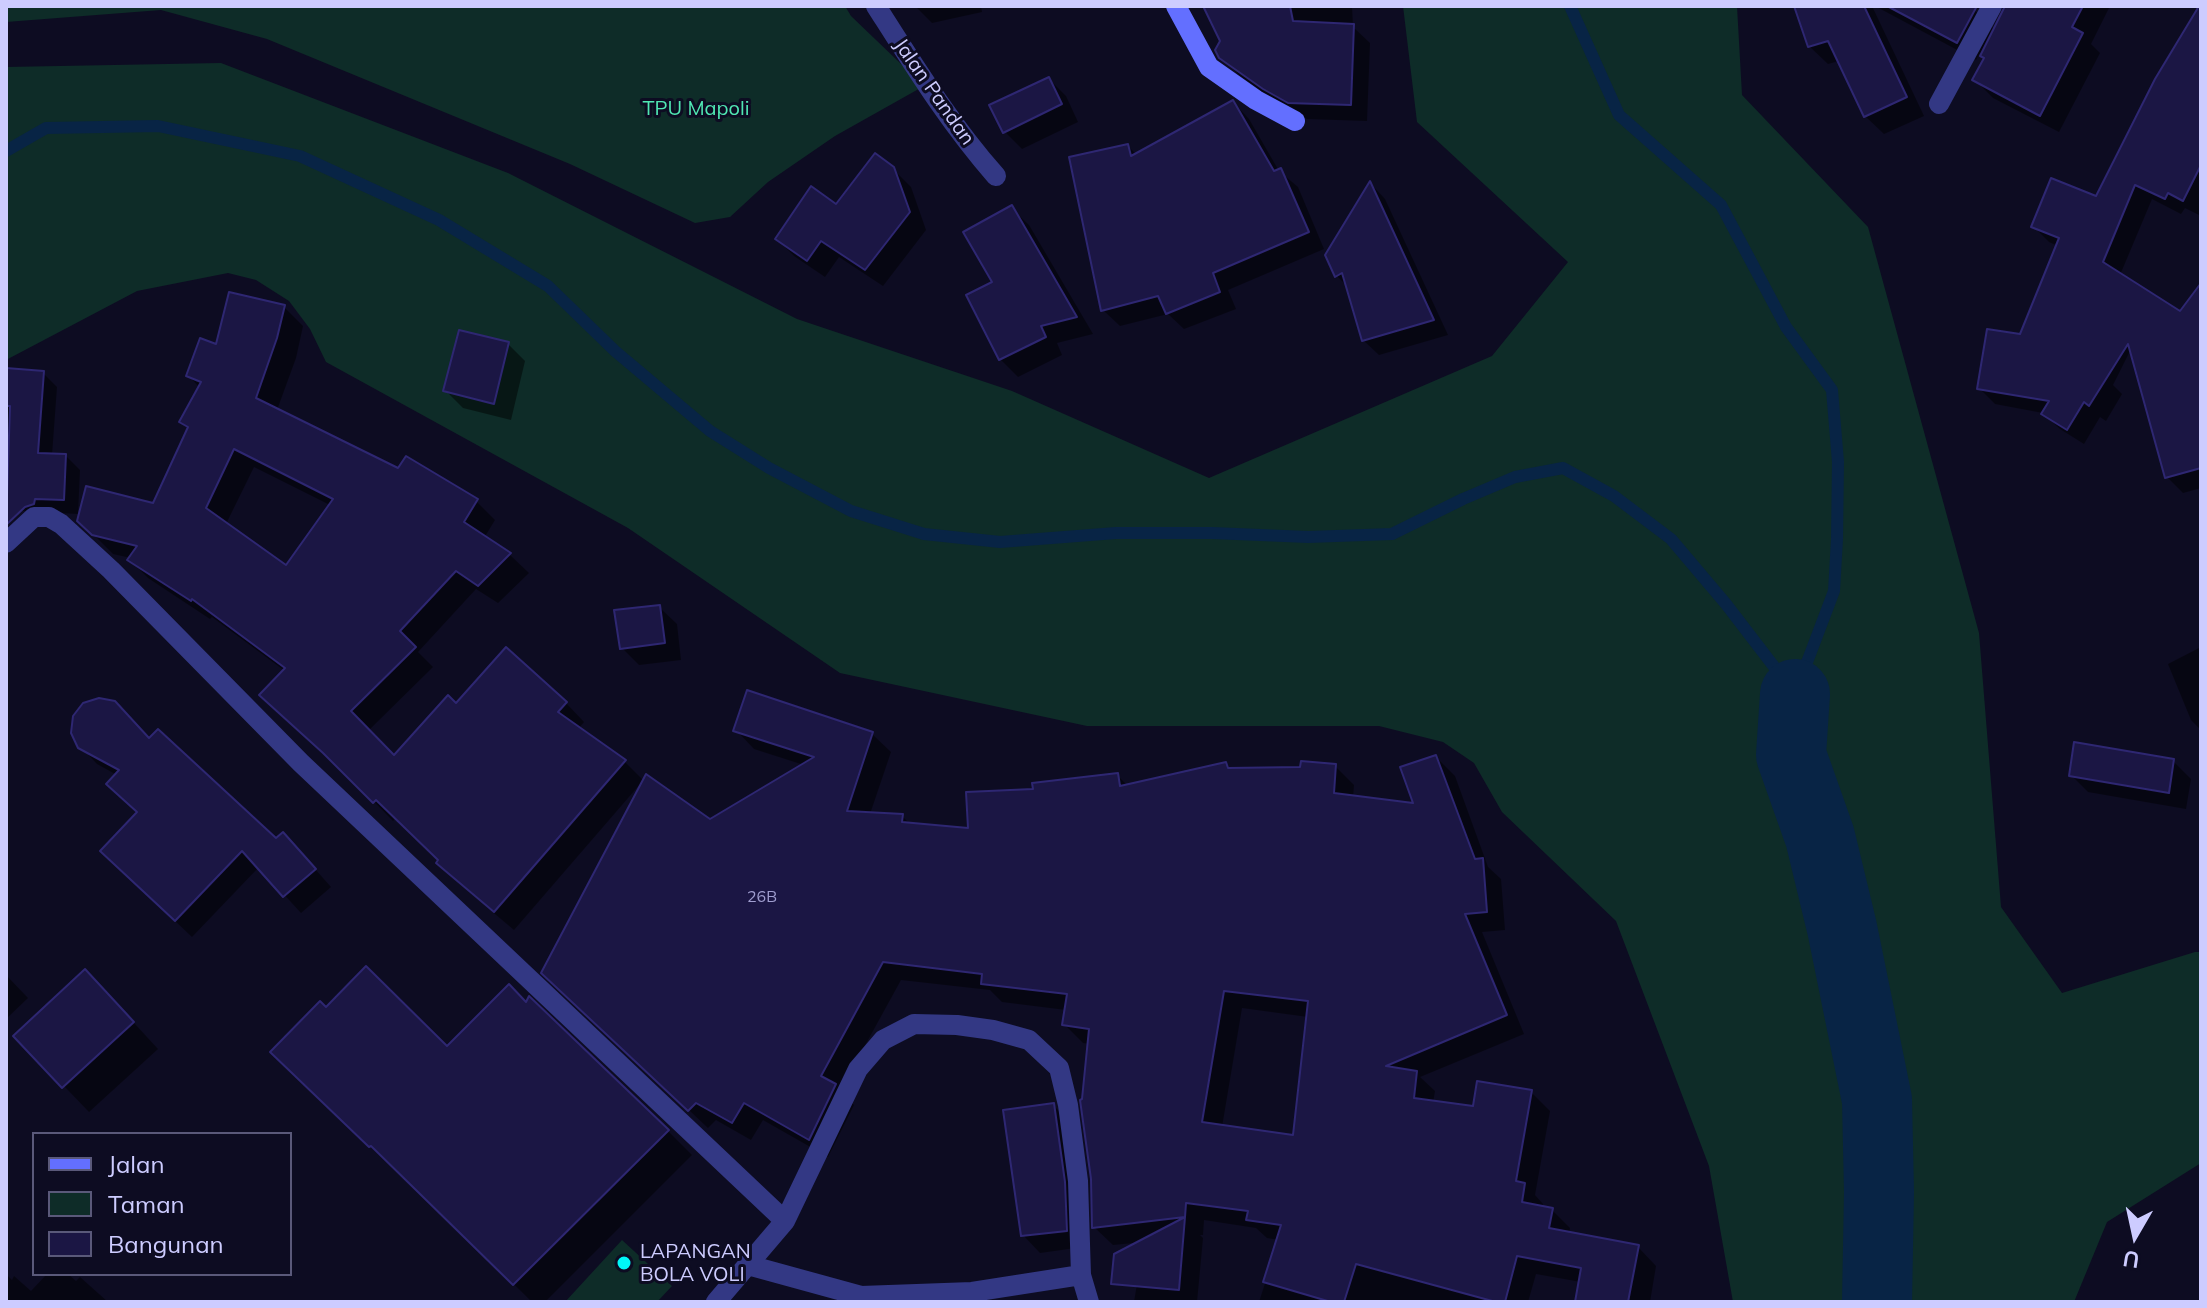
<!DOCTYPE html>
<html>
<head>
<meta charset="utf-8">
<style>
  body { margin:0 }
  #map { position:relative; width:2207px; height:1308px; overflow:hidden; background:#0d0c22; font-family:Mulish,sans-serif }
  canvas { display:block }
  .frame { position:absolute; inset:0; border:8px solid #cdccff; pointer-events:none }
  .legend { position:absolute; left:32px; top:1132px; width:260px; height:144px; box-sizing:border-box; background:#0d0c22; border:2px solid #5a597a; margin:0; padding:10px 14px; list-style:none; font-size:24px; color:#cdccff }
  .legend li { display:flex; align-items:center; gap:16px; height:40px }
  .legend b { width:40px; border:2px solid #5a597a }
  .north { position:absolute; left:2095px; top:1196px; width:80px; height:80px; -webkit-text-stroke:6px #0d0c22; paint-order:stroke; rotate:189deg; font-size:22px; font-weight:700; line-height:32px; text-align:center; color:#cdccff }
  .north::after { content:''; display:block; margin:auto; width:28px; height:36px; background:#cdccff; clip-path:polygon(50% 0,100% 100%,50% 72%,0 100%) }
</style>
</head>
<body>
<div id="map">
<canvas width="2207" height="1308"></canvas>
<div class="frame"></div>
<ul class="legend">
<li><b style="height:10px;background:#636fff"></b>Jalan</li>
<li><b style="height:22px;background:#0e2c28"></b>Taman</li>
<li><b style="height:22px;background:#1b1644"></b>Bangunan</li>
</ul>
<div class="north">U</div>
</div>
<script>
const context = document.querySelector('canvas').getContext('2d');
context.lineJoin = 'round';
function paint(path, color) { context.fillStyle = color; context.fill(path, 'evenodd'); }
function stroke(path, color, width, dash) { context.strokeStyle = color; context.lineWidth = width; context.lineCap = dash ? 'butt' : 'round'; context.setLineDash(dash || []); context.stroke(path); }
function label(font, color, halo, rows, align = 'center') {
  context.font = font + ' Mulish,sans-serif'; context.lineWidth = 6; context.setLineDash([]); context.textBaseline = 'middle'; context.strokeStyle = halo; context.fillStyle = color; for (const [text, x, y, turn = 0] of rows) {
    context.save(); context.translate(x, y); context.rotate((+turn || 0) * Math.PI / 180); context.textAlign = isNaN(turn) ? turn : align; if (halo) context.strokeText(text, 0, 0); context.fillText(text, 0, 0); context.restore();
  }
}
const green = new Path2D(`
  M 6,6 L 845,6 L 851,16 L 924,86 L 835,136 L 768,182 L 730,217 L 695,223 L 570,164 L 267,39 L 161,10 L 6,22 Z
  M 1403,6 L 1737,6 L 1742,95 L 1868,227 L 1979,633 L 2001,907 L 2062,993 L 2195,952 L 2201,952 L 2201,1163 L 2107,1222 L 2074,1302 L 1733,1302 L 1709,1166 L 1616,921 L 1502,812 L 1474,763 L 1443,742 L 1379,726 L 1087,726 L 840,673 L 628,528 L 326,362 L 310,329 L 289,301 L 256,280 L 228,273 L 137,291 L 6,360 L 6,67 L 221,63 L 508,173 L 797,319 L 1012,391 L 1209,478 L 1492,356 L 1568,262 L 1417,122 Z
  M 622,1240 L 672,1286 L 657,1302 L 565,1302 Z`);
const shadow = new Path2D(`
  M 915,6 L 981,6 L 982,12 L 932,23 Z
  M 1205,6 L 1352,6 L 1353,27 L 1370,43 L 1367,121 L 1307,119 L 1282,106 L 1239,75 L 1221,57 L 1223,41 Z
  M 1796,6 L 1872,6 L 1924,116 L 1884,134 L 1865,116 L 1839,61 L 1828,64 L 1809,46 Z
  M 1875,6 L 1970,6 L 1996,31 L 2014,6 L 2110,6 L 2091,44 L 2100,53 L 2059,132 L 1993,98 L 1974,79 L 1986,59 L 1980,53 L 1976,60 Z
  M 2201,43 L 2201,212 L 2199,215 L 2185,208 L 2181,214 L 2152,199 L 2120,275 L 2154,303 L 2113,385 L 2122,394 L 2106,421 L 2100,417 L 2084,444 L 2060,429 L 2043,413 L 1995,404 L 1979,388 L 2021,337 L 2058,246 L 2049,242 L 2033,226 L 2097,199 Z
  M 1049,79 L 1066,96 L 1078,122 L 1022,149 L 1005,132 Z
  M 1233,102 L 1249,119 L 1279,171 L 1298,187 L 1324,249 L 1228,290 L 1236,309 L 1184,329 L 1168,314 L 1120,326 L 1103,310 L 1128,146 L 1137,155 Z
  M 893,169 L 911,187 L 926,230 L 883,286 L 839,257 L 825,277 L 794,256 L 777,239 L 837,206 Z
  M 1371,184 L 1385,199 L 1448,335 L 1379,355 L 1363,340 L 1348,287 L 1337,276 Z
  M 1011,208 L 1029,225 L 1093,334 L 1057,343 L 1062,355 L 1018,377 L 1000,359 L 969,296 L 994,283 Z
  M 2201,302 L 2201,488 L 2183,493 L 2167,477 L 2180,314 Z
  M 284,307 L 303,326 L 296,358 L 277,410 L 399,471 L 476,501 L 495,520 L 484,538 L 510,555 L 529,573 L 498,603 L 476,589 L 418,652 L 433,667 L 368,731 L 394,758 L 456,706 L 566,703 L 584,722 L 578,729 L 624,761 L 644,781 L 710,821 L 804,765 L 754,749 L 736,730 L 872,734 L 891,752 L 870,814 L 902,816 L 911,825 L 970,830 L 1035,791 L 1117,775 L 1128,786 L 1226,764 L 1231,770 L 1335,766 L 1354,785 L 1353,798 L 1416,805 L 1436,757 L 1455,776 L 1488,867 L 1501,879 L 1505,930 L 1482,932 L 1524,1034 L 1420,1077 L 1435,1091 L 1433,1103 L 1474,1108 L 1531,1092 L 1550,1111 L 1535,1195 L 1543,1204 L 1542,1208 L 1552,1210 L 1570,1228 L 1569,1234 L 1638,1247 L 1656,1266 L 1650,1302 L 1577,1302 L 1581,1282 L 1536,1274 L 1528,1302 L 1259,1302 L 1279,1240 L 1267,1238 L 1256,1228 L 1204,1220 L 1203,1235 L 1200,1235 L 1203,1238 L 1197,1302 L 1134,1302 L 1144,1242 L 1113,1245 L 1094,1227 L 1090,1044 L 1083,1043 L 1064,1024 L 1066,1010 L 1002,1002 L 990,990 L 901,980 L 840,1091 L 854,1105 L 828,1157 L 763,1120 L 751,1140 L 716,1120 L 708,1128 L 563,991 L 643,784 L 641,783 L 514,930 L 457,882 L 438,863 L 440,860 L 397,817 L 393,821 L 341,768 L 285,671 L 212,617 L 210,619 L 148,578 L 129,559 L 131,558 L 113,554 L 79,520 L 154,505 L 189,429 L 181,421 L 200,388 L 188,375 L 218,347 ZM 254,467 L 330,505 L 287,568 L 226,524 ZM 1242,1008 L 1308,1017 L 1295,1138 L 1222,1127 Z
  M 508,344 L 525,361 L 511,420 L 463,408 L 445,390 Z
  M 6,370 L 43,373 L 57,387 L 52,455 L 66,456 L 80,470 L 78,514 L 6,510 Z
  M 659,607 L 677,624 L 681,660 L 639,665 L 622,648 Z
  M 2201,647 L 2201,730 L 2191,720 L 2168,664 Z
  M 150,740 L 276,840 L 299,851 L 331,887 L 301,913 L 259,867 L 192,937 L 119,868 L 138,812 L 117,775 L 97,764 L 80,746 Z
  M 2173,761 L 2191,779 L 2186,809 L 2088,792 L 2071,775 Z
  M 6,975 L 28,998 L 6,1019 Z
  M 111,998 L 158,1049 L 89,1112 L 16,1036 Z
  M 326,1009 L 447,1049 L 668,1131 L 692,1155 L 545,1302 L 532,1302 L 397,1169 L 395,1170 L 297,1076 Z
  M 1053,1105 L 1071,1123 L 1083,1247 L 1040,1253 L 1023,1235 Z
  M 6,1274 L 12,1280 L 14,1276 L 31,1291 L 47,1274 L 68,1274 L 76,1281 L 80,1277 L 108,1302 L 6,1302 Z`);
const stream = new Path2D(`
  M 1570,6 L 1619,115 L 1721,205 L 1786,327 L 1832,390 L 1838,462 L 1837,539 L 1834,591 L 1795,694
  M 6,151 L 46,128 L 158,126 L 300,156 L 439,220 L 548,286 L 615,351 L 710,431 L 769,468 L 851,511 L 924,534 L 1000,542 L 1116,533 L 1212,533 L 1308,537 L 1392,534 L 1463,499 L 1515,477 L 1563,468 L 1614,496 L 1671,539 L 1726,604 L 1795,694`);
const river = new Path2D(`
  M 1795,694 L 1791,755 L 1820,837 L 1842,928 L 1877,1100 L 1879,1192 L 1877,1302`);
const building = new Path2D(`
  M 1203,6 L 1290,6 L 1293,21 L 1354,24 L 1351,105 L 1288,103 L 1263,89 L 1219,58 L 1215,50 L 1220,41 Z
  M 1794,6 L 1864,6 L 1907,97 L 1864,117 L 1828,41 L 1808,47 Z
  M 1887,6 L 1977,6 L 1957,43 Z
  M 2005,6 L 2083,6 L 2072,27 L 2083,33 L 2040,116 L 1972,80 L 1984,58 L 1980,56 Z
  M 2199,6 L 2201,6 L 2201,165 L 2183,201 L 2168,193 L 2165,199 L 2135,185 L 2103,262 L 2180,311 L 2201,283 L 2201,468 L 2165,478 L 2128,344 L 2089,406 L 2084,402 L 2067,430 L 2041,414 L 2049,401 L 1977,389 L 1987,329 L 2020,334 L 2059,238 L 2031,227 L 2051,178 L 2096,196 L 2155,79 Z
  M 1049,77 L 1062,104 L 1003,133 L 989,105 Z
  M 1233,100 L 1274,171 L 1281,168 L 1309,232 L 1213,273 L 1220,292 L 1166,314 L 1158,296 L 1101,311 L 1069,157 L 1128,144 L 1131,156 Z
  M 875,153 L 894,167 L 910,212 L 865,270 L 821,241 L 807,261 L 775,239 L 811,186 L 836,204 Z
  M 1370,181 L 1434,320 L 1362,341 L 1342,273 L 1335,277 L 1325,255 Z
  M 1012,205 L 1077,317 L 1041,326 L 1046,337 L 999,360 L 966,295 L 992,282 L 963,232 Z
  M 229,292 L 285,305 L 277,338 L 256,398 L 398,468 L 406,456 L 478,499 L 464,522 L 511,553 L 478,586 L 456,571 L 400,631 L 416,647 L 351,711 L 394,755 L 448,695 L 456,703 L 506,647 L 567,702 L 558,712 L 626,760 L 494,912 L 436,863 L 438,860 L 376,800 L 373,803 L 323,753 L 259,695 L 285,668 L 192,599 L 191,601 L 127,560 L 137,546 L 92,535 L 77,521 L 86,486 L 153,503 L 188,427 L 179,422 L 201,382 L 186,376 L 200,338 L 216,344 ZM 234,449 L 333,499 L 286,565 L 206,508 Z
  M 459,330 L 509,342 L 494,404 L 443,391 Z
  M 6,368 L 44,371 L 38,453 L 66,454 L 64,500 L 35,499 L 34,504 L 25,507 L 6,525 L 10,406 L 6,406 Z
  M 660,605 L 665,643 L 620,649 L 614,610 Z
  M 747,690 L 873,732 L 847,811 L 903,814 L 902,822 L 968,828 L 966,792 L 1033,789 L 1032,783 L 1118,773 L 1120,786 L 1226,762 L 1228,768 L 1300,767 L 1301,761 L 1336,764 L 1334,793 L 1413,803 L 1400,767 L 1436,755 L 1475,859 L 1483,858 L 1487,912 L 1465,914 L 1507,1015 L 1386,1066 L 1417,1071 L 1414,1098 L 1473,1106 L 1477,1081 L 1532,1090 L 1516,1181 L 1525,1183 L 1522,1202 L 1553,1208 L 1549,1228 L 1639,1245 L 1628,1302 L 1575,1302 L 1581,1268 L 1517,1256 L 1505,1302 L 1496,1302 L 1356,1264 L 1344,1302 L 1331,1302 L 1263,1282 L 1281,1225 L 1246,1220 L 1248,1211 L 1186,1203 L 1185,1217 L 1092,1228 L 1091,1179 L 1080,1100 L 1082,1099 L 1089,1029 L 1062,1025 L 1067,994 L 981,984 L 982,974 L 883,962 L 821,1076 L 836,1084 L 809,1140 L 744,1103 L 732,1123 L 696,1103 L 688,1111 L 541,973 L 646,774 L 710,819 L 814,757 L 733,731 ZM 1224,991 L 1308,1001 L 1293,1135 L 1202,1122 Z
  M 99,698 L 115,701 L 149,738 L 158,729 L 276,838 L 283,832 L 316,869 L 283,897 L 242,851 L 175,921 L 100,851 L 137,812 L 106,784 L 119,770 L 78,748 L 71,733 L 73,716 L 83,703 Z
  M 2074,742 L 2174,759 L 2169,793 L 2069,776 Z
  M 366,966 L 447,1046 L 509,984 L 526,1002 L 529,996 L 669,1130 L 513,1285 L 371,1146 L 369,1147 L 270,1052 L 320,1001 L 326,1007 Z
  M 85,969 L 134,1022 L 62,1088 L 13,1036 Z
  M 1054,1103 L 1065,1182 L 1067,1231 L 1021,1236 L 1003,1110 Z
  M 1185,1217 L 1179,1290 L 1111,1284 L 1114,1254 Z`);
const street = new Path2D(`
  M 876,6 C 913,64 950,124 996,176
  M 1939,104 L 1992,6
  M 6,543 L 34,517 L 49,517 L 61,524 L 111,570 L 301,763 L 785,1221
  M 748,1265 L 861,1296 L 972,1292 L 1081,1275
  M 716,1302 L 785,1221 L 858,1069 L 883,1040 L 914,1024 L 957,1025 L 993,1030 L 1029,1040 L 1059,1068 L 1068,1105 L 1078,1181 L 1081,1275 L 1089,1302`);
const secondary = new Path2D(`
  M 1176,6 L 1209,67 L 1256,100 L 1295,121`);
const markers = [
  [624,1263,8,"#00f7f7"]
];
const numberNames = [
  ["26B",762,897]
];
const streetNames = [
  ["Jalan Pandan",934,92,55]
];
const parkNames = [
  ["TPU Mapoli",696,109]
];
const poiNames = [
  ["LAPANGAN",640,1252],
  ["BOLA VOLI",640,1275]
];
paint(green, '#0e2c28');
paint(shadow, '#0007');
stroke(stream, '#082445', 12);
stroke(river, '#082445', 70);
paint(building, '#1b1644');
stroke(building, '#2e2772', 2);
stroke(street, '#333884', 20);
stroke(secondary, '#636fff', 20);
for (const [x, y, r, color] of markers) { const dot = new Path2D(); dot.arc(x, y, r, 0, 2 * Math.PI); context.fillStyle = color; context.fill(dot); stroke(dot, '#0d0c22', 3); }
label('16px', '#a09ed0', null, numberNames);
label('20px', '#cdccff', '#0d0c22', streetNames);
label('20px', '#50e7b3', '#0d0c22', parkNames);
label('20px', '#cdccff', '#0d0c22', poiNames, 'left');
</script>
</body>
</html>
